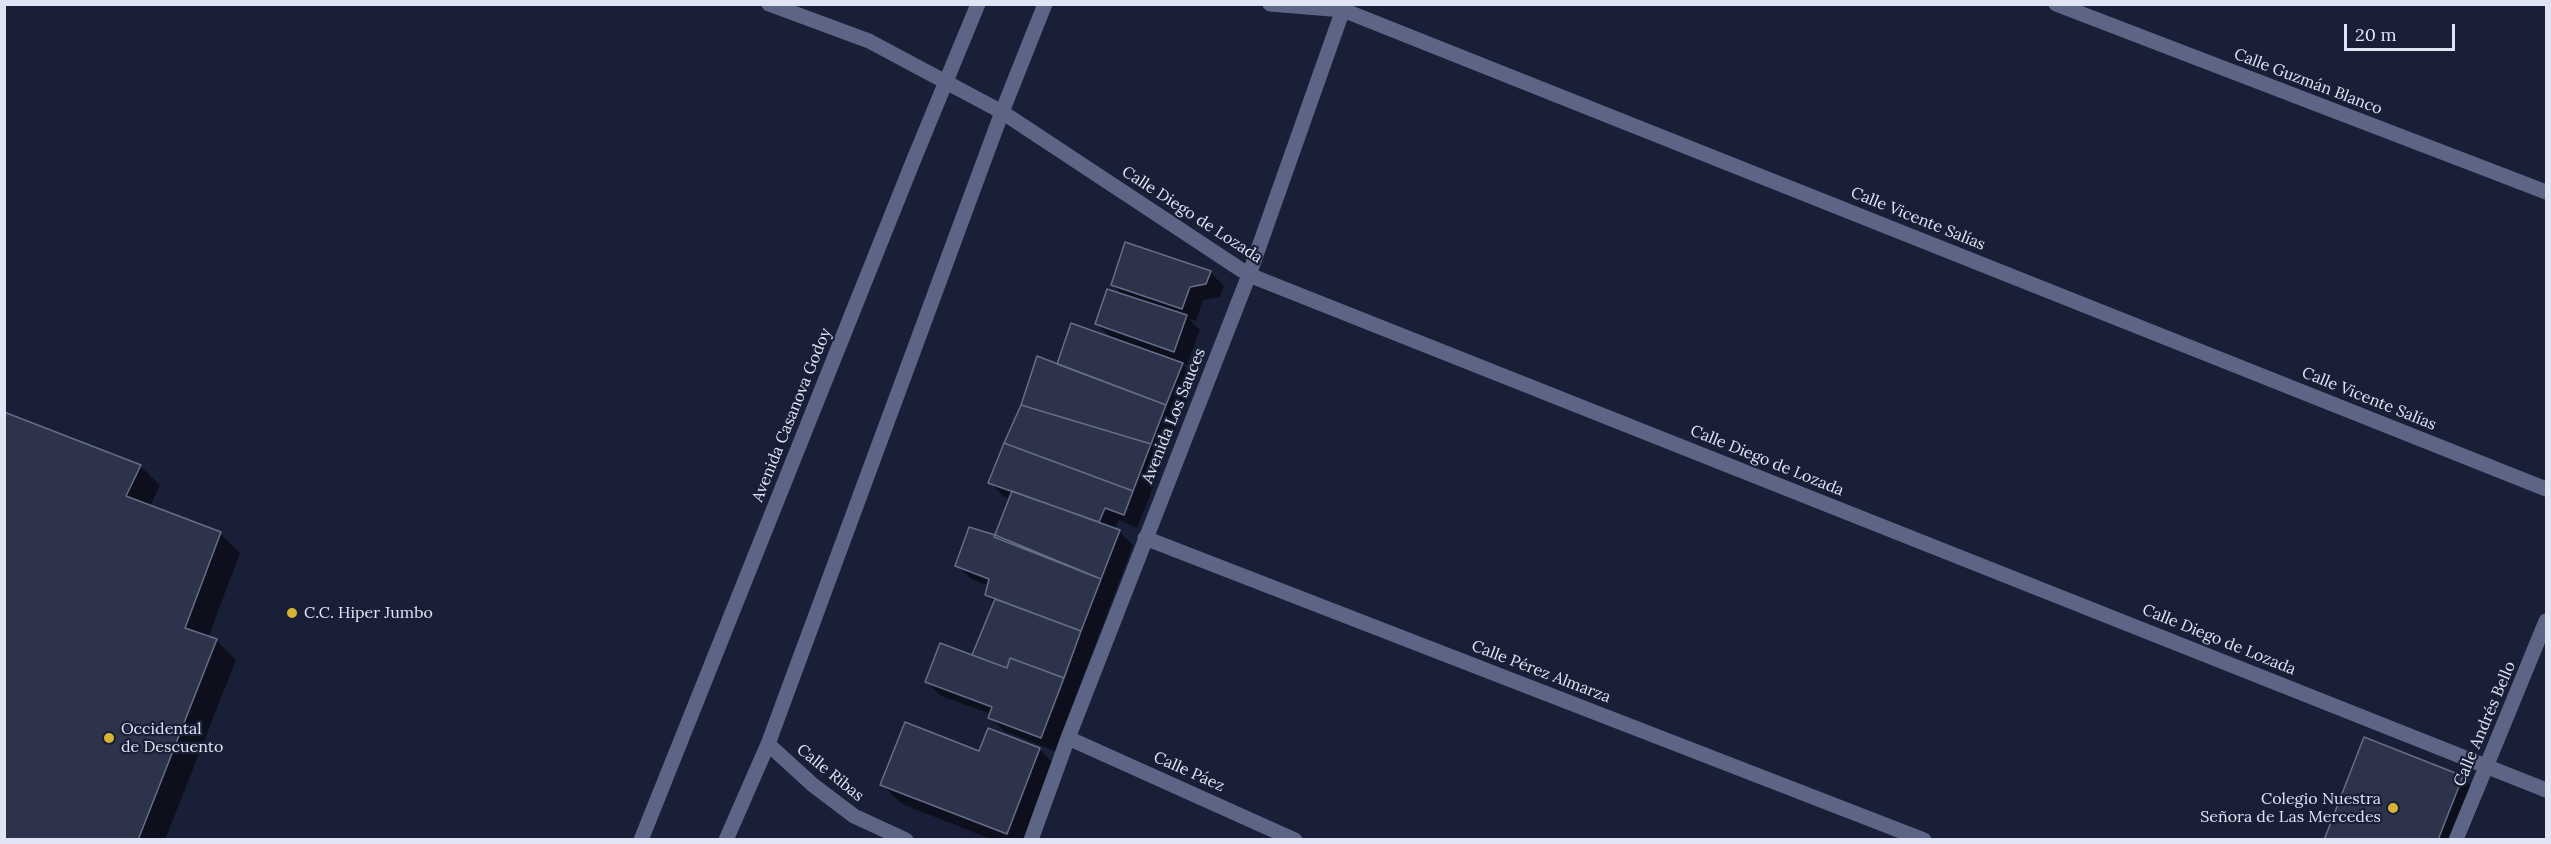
<!DOCTYPE html>
<html>
<head>
<meta charset="utf-8">
<style>
  body { margin:0 }
  #map { position:relative; width:2551px; height:844px; overflow:hidden; background:#191f36; font-family:Lora,serif }
  canvas { display:block }
  .frame { position:absolute; inset:0; border:6px solid #e0e4f4; pointer-events:none }
  .scale { position:absolute; left:2344px; top:24px; width:111px; height:27px; box-sizing:border-box; border:3px solid #e0e4f4; border-top:0; padding-left:8px; font-size:18px; line-height:21px; white-space:nowrap; color:#e0e4f4; -webkit-text-stroke:4px #191f36; paint-order:stroke }
</style>
</head>
<body>
<div id="map">
<canvas width="2551" height="844"></canvas>
<div class="frame"></div>
<div class="scale">20 m</div>
</div>
<script>
const context = document.querySelector('canvas').getContext('2d');
context.lineJoin = 'round';
function paint(path, color) { context.fillStyle = color; context.fill(path, 'evenodd'); }
function stroke(path, color, width, dash) { context.strokeStyle = color; context.lineWidth = width; context.lineCap = dash ? 'butt' : 'round'; context.setLineDash(dash || []); context.stroke(path); }
function label(font, color, halo, rows, align = 'center') {
  context.font = font + ' Lora,serif'; context.lineWidth = 4.5; context.setLineDash([]); context.textBaseline = 'middle'; context.strokeStyle = halo; context.fillStyle = color; for (const [text, x, y, turn = 0] of rows) {
    context.save(); context.translate(x, y); context.rotate((+turn || 0) * Math.PI / 180); context.textAlign = isNaN(turn) ? turn : align; if (halo) context.strokeText(text, 0, 0); context.fillText(text, 0, 0); context.restore();
  }
}
const shadow = new Path2D(`
  M 1210,272 L 1224,286 L 1220,297 L 1203,300 L 1196,321 L 1189,319 L 1200,330 L 1187,365 L 1180,362 L 1196,378 L 1137,528 L 1119,520 L 1115,528 L 1133,545 L 1055,751 L 1004,731 L 990,717 L 991,714 L 941,696 L 927,682 L 973,656 L 995,603 L 986,594 L 989,586 L 971,579 L 957,565 L 996,537 L 1011,499 L 1003,496 L 990,482 L 1058,366 L 1113,339 L 1097,324 L 1124,296 L 1113,285 Z
  M 4,413 L 140,466 L 160,485 L 150,507 L 220,534 L 240,553 L 208,638 L 217,641 L 236,660 L 165,840 L 4,840 Z
  M 1039,749 L 1059,769 L 1032,840 L 993,840 L 902,804 L 882,785 L 980,753 Z
  M 2462,777 L 2482,797 L 2465,840 L 2326,840 Z`);
const building = new Path2D(`
  M 1125,242 L 1211,271 L 1206,284 L 1190,287 L 1182,309 L 1111,285 Z
  M 1107,289 L 1187,315 L 1174,352 L 1095,324 Z
  M 1071,323 L 1183,363 L 1166,405 L 1057,364 Z
  M 1037,356 L 1166,405 L 1151,444 L 1021,405 Z
  M 1021,405 L 1151,444 L 1133,491 L 1004,443 Z
  M 4,412 L 141,465 L 126,496 L 221,532 L 185,628 L 217,639 L 138,840 L 4,840 Z
  M 1004,443 L 1133,491 L 1124,515 L 1105,508 L 1099,522 L 988,483 Z
  M 1012,491 L 1120,530 L 1101,579 L 994,537 Z
  M 969,527 L 995,535 L 1101,579 L 1081,631 L 985,595 L 989,579 L 955,566 Z
  M 995,599 L 1081,631 L 1064,678 L 1010,658 L 1007,668 L 972,655 Z
  M 940,643 L 1007,668 L 1010,658 L 1064,678 L 1041,738 L 988,718 L 992,707 L 925,682 Z
  M 905,722 L 979,751 L 988,728 L 1040,748 L 1007,834 L 880,785 Z
  M 2364,737 L 2463,776 L 2438,840 L 2324,840 Z`);
const minor = new Path2D(`
  M 769,4 L 869,41 L 1002,112 L 1249,275 L 2546,790
  M 1270,4 L 1343,10 L 2546,489
  M 2056,4 L 2546,192
  M 1145,538 L 1924,840
  M 1068,738 L 1295,840
  M 768,744 L 813,785 L 854,816 L 906,840
  M 641,840 L 914,159 L 978,4
  M 726,840 L 768,744 L 1002,112 L 1045,4
  M 1031,840 L 1068,738 L 1249,275 L 1345,4
  M 2456,840 L 2546,621`);
const markers = [
  [292,613,6,"#d8b434"],
  [109,738,6,"#d8b434"],
  [2393,808,6,"#d8b434"]
];
const streetNames = [
  ["Calle Guzmán Blanco",2308,82,21],
  ["Calle Diego de Lozada",1192,215,33],
  ["Calle Vicente Salías",1918,219,22],
  ["Calle Vicente Salías",2369,399,22],
  ["Avenida Casanova Godoy",792,415,-68],
  ["Avenida Los Sauces",1174,416,-68],
  ["Calle Diego de Lozada",1767,461,22],
  ["Calle Diego de Lozada",2219,640,22],
  ["Calle Pérez Almarza",1541,672,21],
  ["Calle Andrés Bello",2485,724,-67],
  ["Calle Páez",1189,772,24],
  ["Calle Ribas",830,773,39]
];
const poiNames = [
  ["C.C. Hiper Jumbo",304,613],
  ["Occidental",121,729],
  ["de Descuento",121,747],
  ["Colegio Nuestra",2381,799,"right"],
  ["Señora de Las Mercedes",2381,817,"right"]
];
paint(shadow, '#0007');
paint(building, '#2c334b');
stroke(building, '#666e89', 1.5);
stroke(minor, '#5c6585', 15);
for (const [x, y, r, color] of markers) { const dot = new Path2D(); dot.arc(x, y, r, 0, 2 * Math.PI); context.fillStyle = color; context.fill(dot); stroke(dot, '#191f36', 2); }
label('16px', '#e0e4f4', '#191f36', streetNames);
label('16px', '#e0e4f4', '#191f36', poiNames, 'left');
</script>
</body>
</html>
